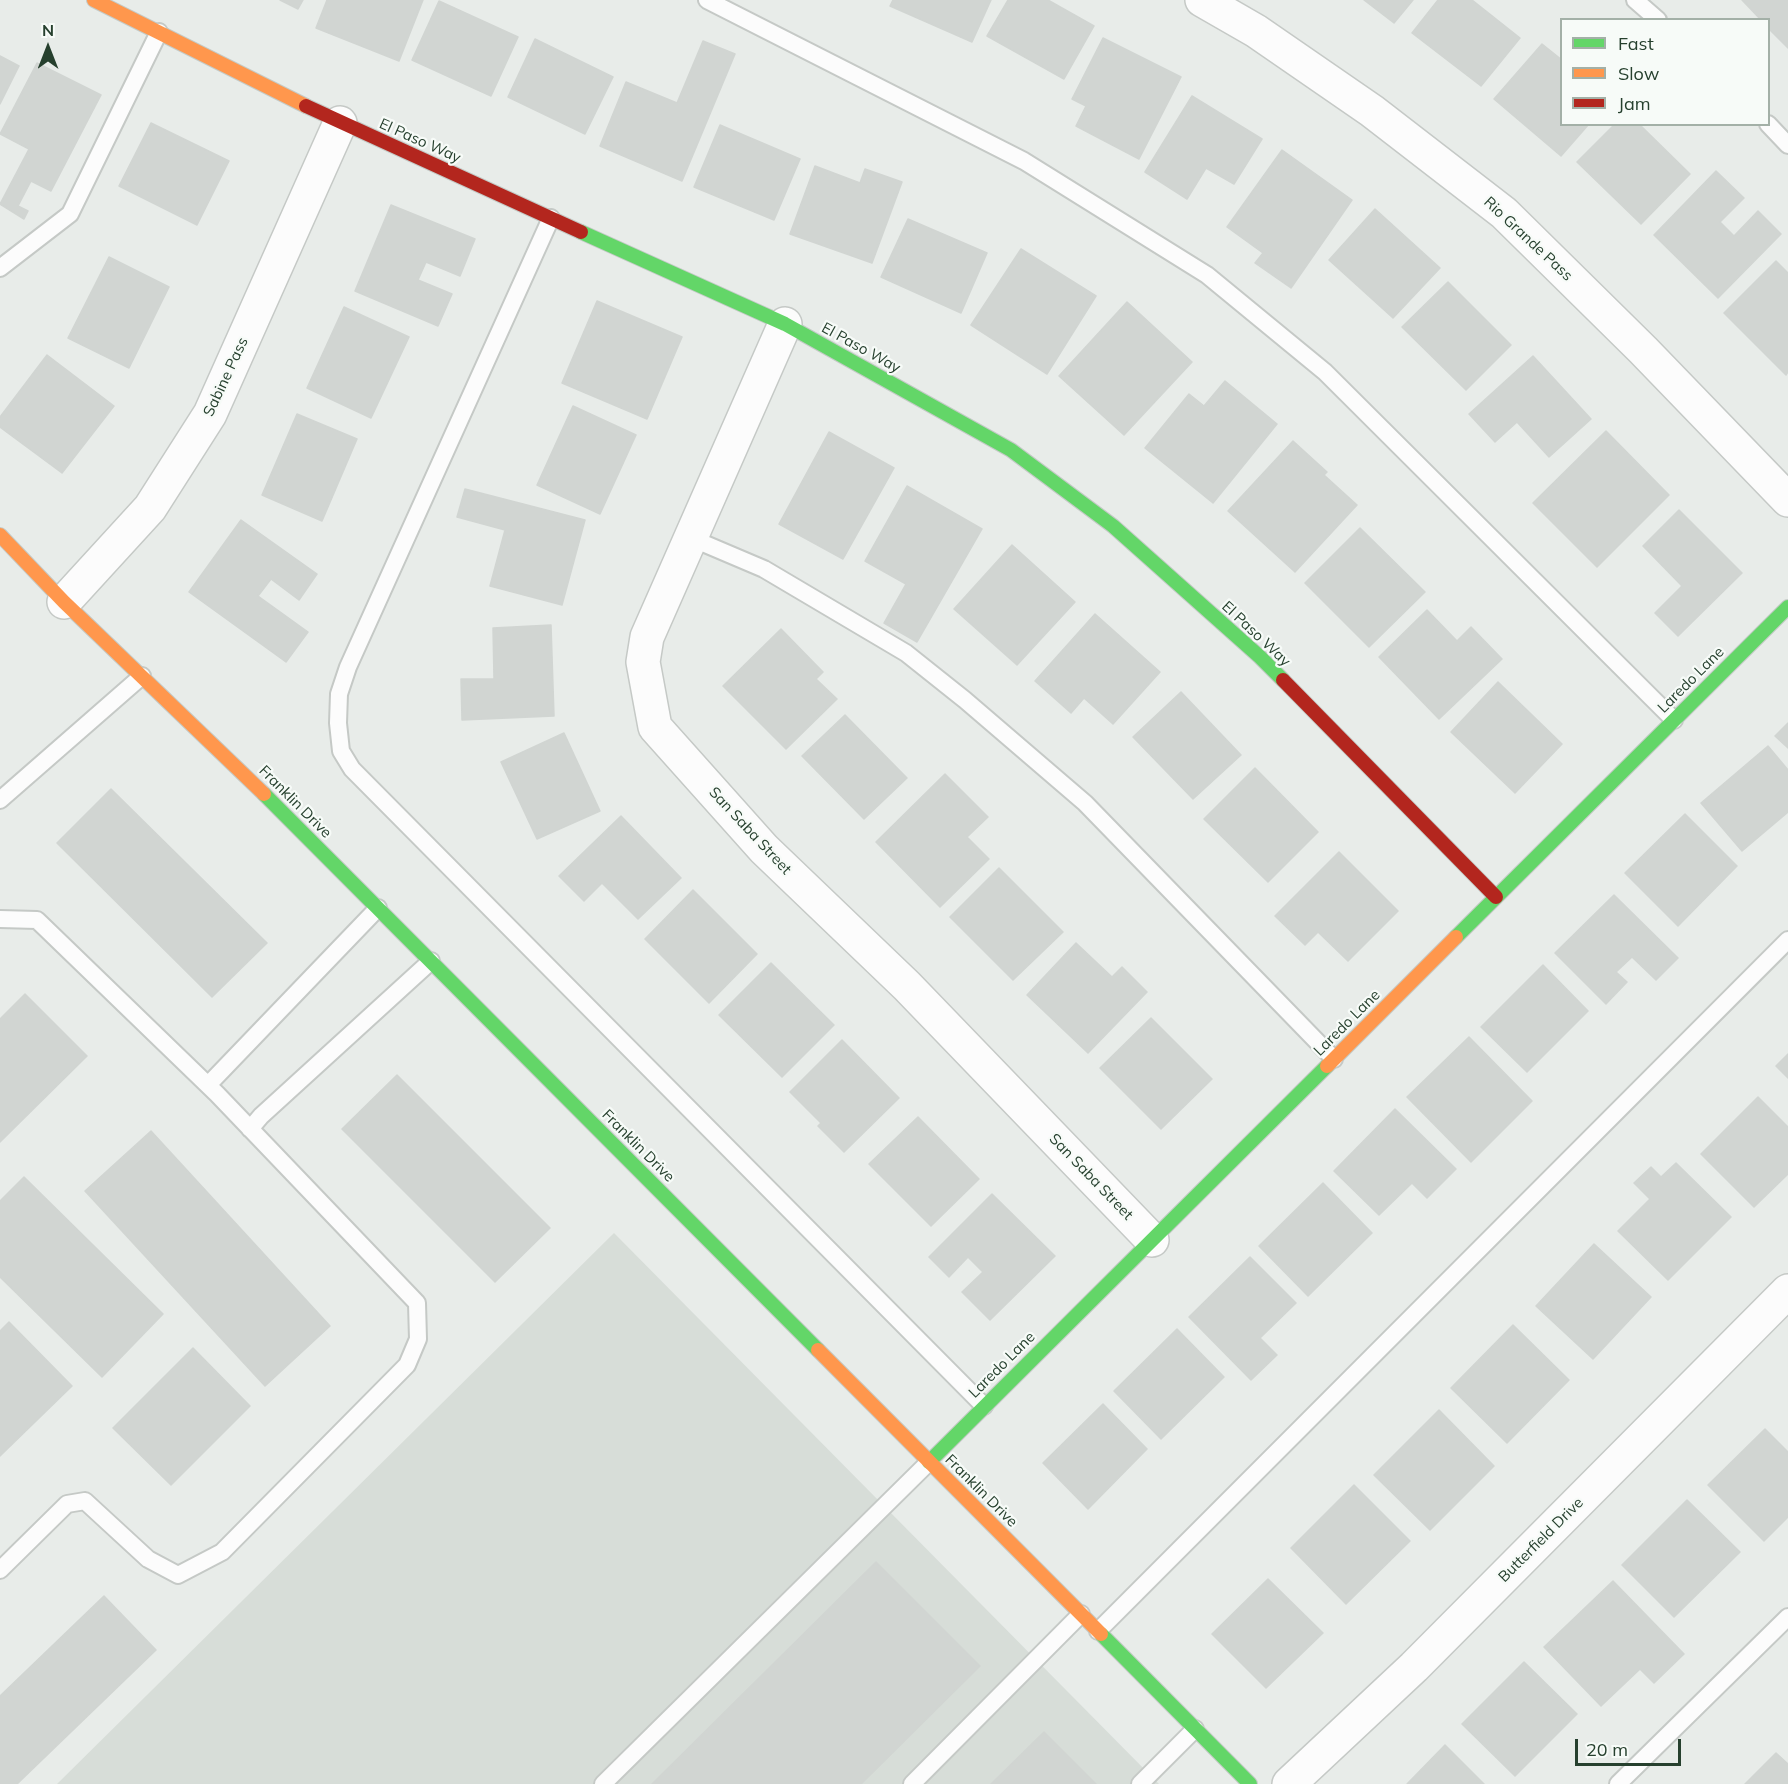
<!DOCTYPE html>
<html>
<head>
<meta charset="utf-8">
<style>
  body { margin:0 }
  #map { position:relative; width:1788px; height:1784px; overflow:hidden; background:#e8ece9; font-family:Mulish,sans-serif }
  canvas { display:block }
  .legend { position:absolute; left:1560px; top:18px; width:210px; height:108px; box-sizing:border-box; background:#f7fbf8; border:2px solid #a3b0a7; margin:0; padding:8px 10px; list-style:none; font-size:18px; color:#26402e }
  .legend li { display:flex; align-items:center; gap:12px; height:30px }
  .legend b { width:30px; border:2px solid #a3b0a7 }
  .north { position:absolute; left:18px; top:18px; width:60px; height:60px; -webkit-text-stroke:4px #f7fbf8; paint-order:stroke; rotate:0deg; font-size:16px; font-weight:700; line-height:24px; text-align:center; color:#26402e }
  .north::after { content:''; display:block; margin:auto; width:21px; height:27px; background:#26402e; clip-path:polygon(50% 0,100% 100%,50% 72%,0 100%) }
  .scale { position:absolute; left:1575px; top:1739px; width:106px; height:27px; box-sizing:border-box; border:3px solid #26402e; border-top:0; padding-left:8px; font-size:18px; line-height:21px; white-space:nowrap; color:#26402e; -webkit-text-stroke:4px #f7fbf8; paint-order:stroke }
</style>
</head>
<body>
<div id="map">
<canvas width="1788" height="1784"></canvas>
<ul class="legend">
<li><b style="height:8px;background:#63d668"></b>Fast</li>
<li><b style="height:8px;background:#ff974d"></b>Slow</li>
<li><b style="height:8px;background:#b3261e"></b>Jam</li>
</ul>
<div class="north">N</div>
<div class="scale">20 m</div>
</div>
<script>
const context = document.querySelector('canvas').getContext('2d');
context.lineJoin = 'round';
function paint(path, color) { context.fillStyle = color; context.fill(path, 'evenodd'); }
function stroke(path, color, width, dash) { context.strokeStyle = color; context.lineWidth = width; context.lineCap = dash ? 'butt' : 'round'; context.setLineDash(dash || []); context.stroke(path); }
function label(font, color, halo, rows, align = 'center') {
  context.font = font + ' Mulish,sans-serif'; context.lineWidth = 4.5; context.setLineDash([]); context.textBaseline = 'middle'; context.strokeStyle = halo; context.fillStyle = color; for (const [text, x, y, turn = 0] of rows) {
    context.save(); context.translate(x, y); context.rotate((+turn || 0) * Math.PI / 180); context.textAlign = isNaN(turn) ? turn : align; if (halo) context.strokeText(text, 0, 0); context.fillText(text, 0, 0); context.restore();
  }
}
const built = new Path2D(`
  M 614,1233 L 1159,1784 L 57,1784 Z`);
const building = new Path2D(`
  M 280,0 L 303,0 L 298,9 Z
  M 327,0 L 423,0 L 399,61 L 316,28 Z
  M 893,0 L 991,0 L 972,42 L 890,6 Z
  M 1008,0 L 1048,0 L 1094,26 L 1064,79 L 987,36 Z
  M 1364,0 L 1413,0 L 1394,23 Z
  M 1438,0 L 1472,0 L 1520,38 L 1481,86 L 1412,33 Z
  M 1742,0 L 1788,0 L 1788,48 L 1768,28 L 1768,20 L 1761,20 Z
  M 439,1 L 518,37 L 491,96 L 412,60 Z
  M 1103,38 L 1181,77 L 1139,159 L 1076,126 L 1086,106 L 1072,99 Z
  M 535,39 L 613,77 L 585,134 L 508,97 Z
  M 703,41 L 735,54 L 682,181 L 600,146 L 626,82 L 677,103 Z
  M 1542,44 L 1562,60 L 1562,124 L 1589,124 L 1561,156 L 1494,99 Z
  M 0,56 L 19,66 L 0,104 Z
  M 37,63 L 101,95 L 51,191 L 31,181 L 18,206 L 28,211 L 24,219 L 0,204 L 29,149 L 0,134 Z
  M 1192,96 L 1262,139 L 1234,184 L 1206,168 L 1187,199 L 1145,172 Z
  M 151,123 L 229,161 L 197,225 L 119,186 Z
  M 1615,124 L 1639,124 L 1690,174 L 1641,224 L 1577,162 Z
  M 720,125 L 800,159 L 774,220 L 694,187 Z
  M 1282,150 L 1352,200 L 1291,288 L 1255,263 L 1263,253 L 1227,227 Z
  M 815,166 L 860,183 L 865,169 L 902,182 L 872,263 L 790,234 Z
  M 1716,171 L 1744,198 L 1720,222 L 1734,236 L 1758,211 L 1781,234 L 1718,298 L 1654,235 Z
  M 391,205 L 475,239 L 460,276 L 426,262 L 418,280 L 452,294 L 438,326 L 355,291 Z
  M 1375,209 L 1440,268 L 1393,318 L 1329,260 Z
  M 908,219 L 987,253 L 961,313 L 881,277 Z
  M 1021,249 L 1096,296 L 1047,374 L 971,325 Z
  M 109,257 L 169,287 L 129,368 L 68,338 Z
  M 1776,261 L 1788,273 L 1788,372 L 1786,375 L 1724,313 Z
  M 1448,282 L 1511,345 L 1466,390 L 1402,327 Z
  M 597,301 L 682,337 L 647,419 L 562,383 Z
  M 1127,302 L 1192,362 L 1124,435 L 1059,376 Z
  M 344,307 L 409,337 L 371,418 L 307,388 Z
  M 47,355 L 114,406 L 62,473 L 0,427 L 0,417 Z
  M 1533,356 L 1591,419 L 1549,457 L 1517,422 L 1495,442 L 1469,414 Z
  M 1225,381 L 1277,424 L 1213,503 L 1145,448 L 1189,394 L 1204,406 Z
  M 573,406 L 636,435 L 600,514 L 537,485 Z
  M 297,414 L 357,439 L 322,521 L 262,495 Z
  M 1606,431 L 1669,495 L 1597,567 L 1533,503 Z
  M 829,432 L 894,468 L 843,559 L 779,524 Z
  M 1293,441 L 1327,472 L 1324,475 L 1357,505 L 1295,572 L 1228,511 Z
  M 907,486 L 982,529 L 917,642 L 884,623 L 906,584 L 865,561 Z
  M 465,489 L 585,520 L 562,605 L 490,586 L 505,530 L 457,517 Z
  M 1679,510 L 1742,573 L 1678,636 L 1655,613 L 1682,586 L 1643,546 Z
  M 241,520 L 317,574 L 299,600 L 271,579 L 258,596 L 308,632 L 286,662 L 189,592 Z
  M 1360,528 L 1425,592 L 1369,647 L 1305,583 Z
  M 1012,545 L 1075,602 L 1017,665 L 954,609 Z
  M 1427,610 L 1457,641 L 1471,627 L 1502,659 L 1439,719 L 1379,657 Z
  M 1095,614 L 1160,672 L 1113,724 L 1084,698 L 1071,713 L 1035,681 Z
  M 551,625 L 554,716 L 462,720 L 461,679 L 494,679 L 493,628 Z
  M 781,629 L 823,672 L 816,679 L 837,699 L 786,749 L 723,686 Z
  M 1498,682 L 1562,744 L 1515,793 L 1451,732 Z
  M 1181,692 L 1241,755 L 1193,799 L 1133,737 Z
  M 845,715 L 907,778 L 864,819 L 802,756 Z
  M 1788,723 L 1788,748 L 1775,736 Z
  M 564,733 L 600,811 L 537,839 L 501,762 Z
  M 1768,746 L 1788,770 L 1788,812 L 1742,851 L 1701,803 Z
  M 1255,768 L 1318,832 L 1268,882 L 1204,819 Z
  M 945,774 L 988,817 L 967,837 L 989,859 L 940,907 L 876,842 Z
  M 111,789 L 267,943 L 212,997 L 57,843 Z
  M 1685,814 L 1737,866 L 1678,926 L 1625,873 Z
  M 621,816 L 681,878 L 638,919 L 602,883 L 584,901 L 559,876 Z
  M 1339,852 L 1398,911 L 1348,961 L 1318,932 L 1305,945 L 1275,916 Z
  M 999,868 L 1063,932 L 1013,980 L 950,917 Z
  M 693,890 L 757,954 L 709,1003 L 645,939 Z
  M 1614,895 L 1678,958 L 1656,980 L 1632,957 L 1616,972 L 1627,982 L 1606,1004 L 1555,953 Z
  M 1076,943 L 1112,977 L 1122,967 L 1147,992 L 1088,1053 L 1027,995 Z
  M 771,963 L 834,1025 L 782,1077 L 719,1015 Z
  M 1543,965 L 1588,1011 L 1527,1072 L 1481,1027 Z
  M 25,994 L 87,1056 L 0,1142 L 0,1019 Z
  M 1151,1018 L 1212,1079 L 1161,1129 L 1100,1068 Z
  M 1469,1037 L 1532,1101 L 1471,1162 L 1407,1097 Z
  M 842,1040 L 899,1098 L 844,1152 L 818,1126 L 821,1123 L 790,1092 Z
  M 1788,1054 L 1788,1078 L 1776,1066 Z
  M 397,1075 L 550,1228 L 495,1282 L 342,1129 Z
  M 1758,1097 L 1788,1127 L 1788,1174 L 1754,1207 L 1701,1154 Z
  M 1395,1109 L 1456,1169 L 1427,1198 L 1412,1183 L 1379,1215 L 1334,1171 Z
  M 918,1117 L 979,1179 L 931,1226 L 869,1164 Z
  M 151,1131 L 330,1326 L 265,1386 L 85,1191 Z
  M 1676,1163 L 1731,1217 L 1668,1280 L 1618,1231 L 1650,1199 L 1634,1183 L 1651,1167 L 1661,1177 Z
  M 24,1177 L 163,1314 L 102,1377 L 0,1277 L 0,1201 Z
  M 1323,1183 L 1372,1233 L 1308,1296 L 1259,1246 Z
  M 992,1194 L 1055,1256 L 990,1320 L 962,1292 L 983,1272 L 968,1257 L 949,1277 L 929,1257 Z
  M 1594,1244 L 1651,1297 L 1593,1359 L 1536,1306 Z
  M 1250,1257 L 1296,1303 L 1260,1338 L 1277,1355 L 1251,1380 L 1189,1317 Z
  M 9,1322 L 72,1386 L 0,1456 L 0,1331 Z
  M 1513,1325 L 1569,1380 L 1507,1443 L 1451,1388 Z
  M 1177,1329 L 1224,1377 L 1161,1439 L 1114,1391 Z
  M 193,1348 L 250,1406 L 171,1485 L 113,1428 Z
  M 1103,1404 L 1147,1449 L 1088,1509 L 1043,1463 Z
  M 1439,1410 L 1494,1466 L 1430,1530 L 1374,1475 Z
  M 1765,1429 L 1788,1452 L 1788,1517 L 1764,1541 L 1708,1485 Z
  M 1354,1485 L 1410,1541 L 1346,1604 L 1291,1548 Z
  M 1687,1500 L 1740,1552 L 1674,1617 L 1622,1565 Z
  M 876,1562 L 980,1666 L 861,1784 L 652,1784 Z
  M 1268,1579 L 1323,1633 L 1266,1688 L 1212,1634 Z
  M 1613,1581 L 1684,1654 L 1654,1683 L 1640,1669 L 1601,1706 L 1544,1647 Z
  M 104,1596 L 156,1650 L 17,1784 L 0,1784 L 0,1696 Z
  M 1524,1662 L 1577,1714 L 1515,1776 L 1462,1724 Z
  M 1044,1732 L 1096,1784 L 991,1784 Z
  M 1445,1745 L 1484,1784 L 1407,1784 Z
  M 1776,1753 L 1788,1764 L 1788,1784 L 1745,1784 Z`);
const lane = new Path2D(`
  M 707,0 L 1024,161 L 1207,275 L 1325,372 L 1674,720
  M 1635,0 L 1658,20
  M 1768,124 L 1788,145
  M 551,218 L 348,667 L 339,694 L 338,723 L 341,751 L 352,769 L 984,1406
  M 0,268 L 70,214 L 159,32
  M 691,538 L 764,569 L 906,653 L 965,700 L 1085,803 L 1334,1059
  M 0,800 L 142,676
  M 0,919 L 37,920 L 217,1094 L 417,1303 L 418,1339 L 407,1365 L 222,1552 L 178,1575 L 148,1559 L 85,1501 L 67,1504 L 0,1570
  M 208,1085 L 378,908
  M 250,1129 L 261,1116 L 431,961
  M 1098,1631 L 1788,940
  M 603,1784 L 929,1462
  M 912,1784 L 1081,1614
  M 1140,1784 L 1195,1729
  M 1618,1784 L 1788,1617`);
const street = new Path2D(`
  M 1202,0 L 1256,31 L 1372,111 L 1504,213 L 1643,350 L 1788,500
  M 785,324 L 647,637 L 643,662 L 655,727 L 764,849 L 907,986 L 1152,1240
  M 64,602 L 150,508 L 210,414 L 340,123
  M 1289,1784 L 1414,1667 L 1788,1291`);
const fast = new Path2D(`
  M 581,232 L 785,324 L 1011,450 L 1113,526 L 1260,657 L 1283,680
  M 264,794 L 818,1350
  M 1456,937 L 1788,607
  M 929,1462 L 1327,1066
  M 1101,1634 L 1250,1784`);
const slow = new Path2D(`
  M 94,0 L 306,106
  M 0,535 L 64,602 L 264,794
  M 1327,1066 L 1456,937
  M 818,1350 L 1101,1634`);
const jam = new Path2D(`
  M 306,106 L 581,232
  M 1283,680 L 1496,897`);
const streetNames = [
  ["El Paso Way",420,141,24],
  ["Rio Grande Pass",1528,239,43],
  ["El Paso Way",861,348,29],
  ["Sabine Pass",226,377,-65],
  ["El Paso Way",1256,634,43],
  ["Laredo Lane",1691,680,-45],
  ["Franklin Drive",295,802,45],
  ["San Saba Street",750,831,47],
  ["Laredo Lane",1347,1023,-45],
  ["Franklin Drive",638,1146,45],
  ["San Saba Street",1091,1177,46],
  ["Laredo Lane",1002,1365,-45],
  ["Franklin Drive",981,1491,45],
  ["Butterfield Drive",1541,1540,-45]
];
paint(built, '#d7ddd8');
paint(building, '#d1d5d2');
stroke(building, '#d1d5d2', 1.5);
stroke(lane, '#c5c9c6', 20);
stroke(street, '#c5c9c6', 36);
stroke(fast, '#c4cac6', 16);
stroke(slow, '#c4cac6', 16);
stroke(jam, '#c4cac6', 16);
stroke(lane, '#fcfcfc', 16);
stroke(street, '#fcfcfc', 33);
stroke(fast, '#63d668', 14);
stroke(slow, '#ff974d', 14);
stroke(jam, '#b3261e', 14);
label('15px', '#26402e', '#f7fbf8', streetNames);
</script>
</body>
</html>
